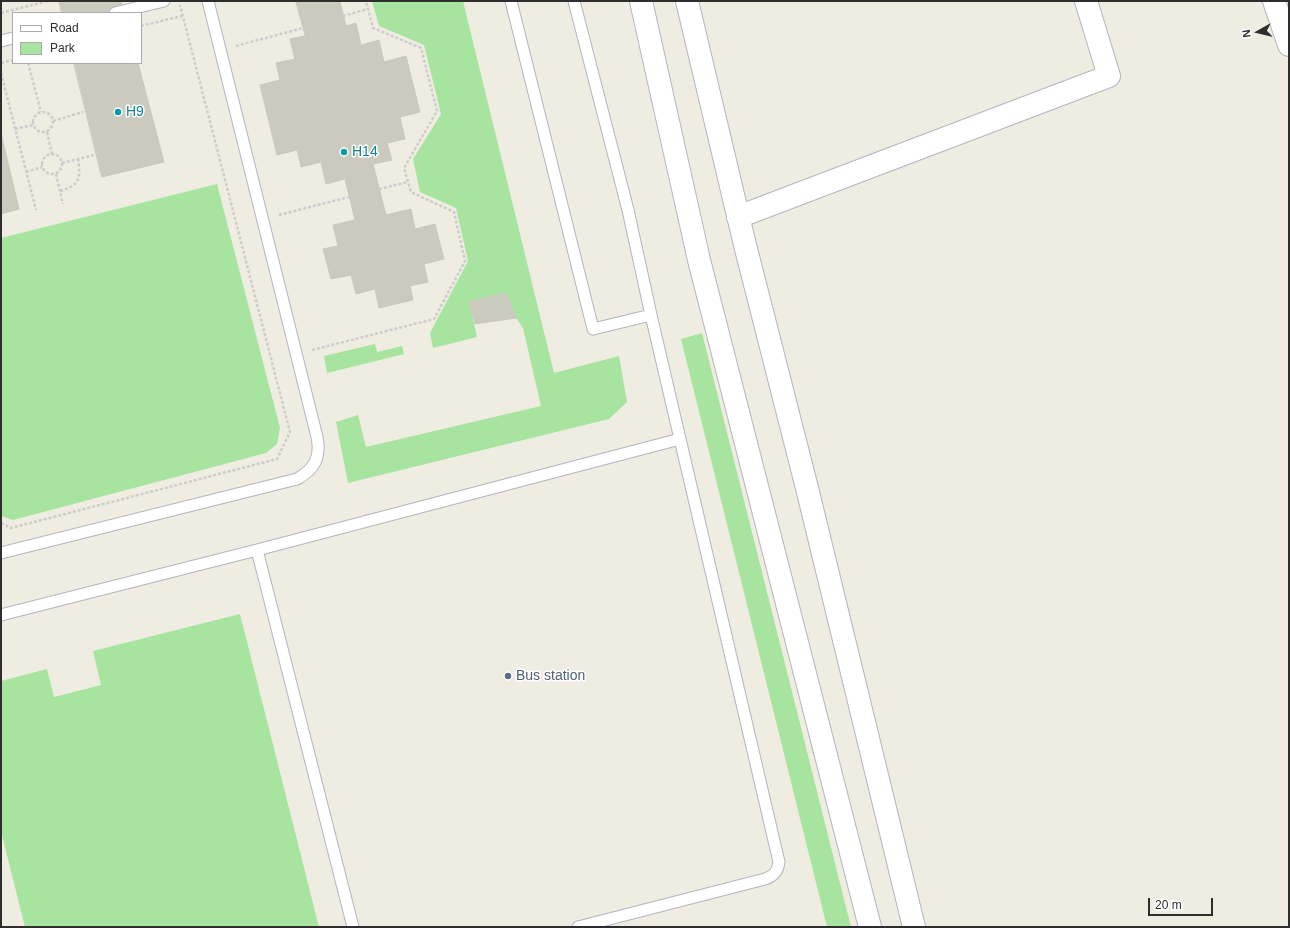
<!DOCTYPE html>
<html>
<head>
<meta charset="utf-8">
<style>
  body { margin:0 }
  #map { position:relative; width:1290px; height:928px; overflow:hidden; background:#efece1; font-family:Helvetica,sans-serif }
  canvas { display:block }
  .frame { position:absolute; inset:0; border:2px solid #2e2e2e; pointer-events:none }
  .legend { position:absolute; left:12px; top:12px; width:130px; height:52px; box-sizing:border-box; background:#fff; border:1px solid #ababab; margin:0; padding:5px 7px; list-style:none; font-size:12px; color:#2e2e2e }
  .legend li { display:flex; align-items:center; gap:8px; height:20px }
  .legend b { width:20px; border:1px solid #ababab }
  .north { position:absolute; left:1238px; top:12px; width:40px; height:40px; -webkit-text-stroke:3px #fff; paint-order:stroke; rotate:262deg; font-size:11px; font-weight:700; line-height:16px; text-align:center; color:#2e2e2e }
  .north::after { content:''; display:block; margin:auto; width:14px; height:18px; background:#2e2e2e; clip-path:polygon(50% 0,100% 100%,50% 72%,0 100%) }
  .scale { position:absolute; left:1148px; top:898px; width:65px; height:18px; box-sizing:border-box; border:2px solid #2e2e2e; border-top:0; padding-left:5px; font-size:12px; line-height:14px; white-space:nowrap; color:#2e2e2e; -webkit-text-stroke:3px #fff; paint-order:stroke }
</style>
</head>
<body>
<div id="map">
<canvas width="1290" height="928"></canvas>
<div class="frame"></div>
<ul class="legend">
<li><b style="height:5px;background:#fff"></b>Road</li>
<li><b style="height:11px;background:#a7e49f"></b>Park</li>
</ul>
<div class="north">N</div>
<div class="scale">20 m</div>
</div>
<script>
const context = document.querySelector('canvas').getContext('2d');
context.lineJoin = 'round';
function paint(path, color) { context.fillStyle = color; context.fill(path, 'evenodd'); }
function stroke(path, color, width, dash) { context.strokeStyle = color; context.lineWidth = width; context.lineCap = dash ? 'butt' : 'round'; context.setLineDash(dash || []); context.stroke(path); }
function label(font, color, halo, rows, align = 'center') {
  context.font = font + ' Helvetica,sans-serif'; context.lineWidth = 3; context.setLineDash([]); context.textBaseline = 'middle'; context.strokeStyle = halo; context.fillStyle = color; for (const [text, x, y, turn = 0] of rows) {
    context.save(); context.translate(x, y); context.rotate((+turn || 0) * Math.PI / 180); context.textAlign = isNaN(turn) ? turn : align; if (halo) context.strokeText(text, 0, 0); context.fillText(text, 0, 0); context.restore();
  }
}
const green = new Path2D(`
  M 372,1 L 463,1 L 554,373 L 619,356 L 627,402 L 609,419 L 348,483 L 336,422 L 358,415 L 366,447 L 541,406 L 523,328 L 516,318 L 506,293 L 469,302 L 477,337 L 433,348 L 430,333 L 468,261 L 456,208 L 420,192 L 413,159 L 441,114 L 424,45 L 379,26 Z
  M 217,184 L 280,428 L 277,444 L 266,453 L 13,520 L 1,516 L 1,238 Z
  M 702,333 L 851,927 L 827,927 L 681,339 Z
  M 375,344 L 377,352 L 402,346 L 404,354 L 327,373 L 324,356 Z
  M 240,614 L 319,927 L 25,927 L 1,831 L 1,681 L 47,669 L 54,697 L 101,685 L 93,651 Z`);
const building = new Path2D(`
  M 59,1 L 121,1 L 124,13 L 62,13 Z
  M 296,1 L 340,1 L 346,26 L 356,23 L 361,45 L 379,40 L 384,62 L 406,56 L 420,112 L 400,117 L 405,139 L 387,143 L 392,160 L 373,164 L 386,215 L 411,209 L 415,229 L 435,224 L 444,259 L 424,264 L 428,282 L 410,286 L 413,300 L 379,308 L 375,289 L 356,294 L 351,275 L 331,279 L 323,249 L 338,246 L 333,225 L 355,220 L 345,179 L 326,184 L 321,162 L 301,167 L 297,150 L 277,155 L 260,85 L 280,80 L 276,63 L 295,59 L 290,39 L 305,36 Z
  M 74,63 L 138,63 L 164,162 L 102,177 Z
  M 1,133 L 19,209 L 1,214 Z
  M 506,293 L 516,318 L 475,324 L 469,302 Z`);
const path = new Path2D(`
  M 1,13 L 48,1
  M 343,16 L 368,9
  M 141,26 L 182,16
  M 236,46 L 303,28
  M 1,63 L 13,60
  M 28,63 L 41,112
  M 1,73 L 36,210
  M33 122a10 10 0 1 1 20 0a10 10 0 1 1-20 0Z
  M 53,121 L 83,112
  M 15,129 L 33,125
  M 47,132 L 52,154
  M42 164a10 10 0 1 1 20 0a10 10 0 1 1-20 0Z
  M 62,163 L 94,155
  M 26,172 L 42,167
  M 56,174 L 63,204
  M 379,189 L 408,182
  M 60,191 C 80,185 81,178 78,159
  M 279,215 L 349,197
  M 312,350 L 434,319 L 465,261 L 454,212 L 411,192 L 404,168 L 437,111 L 421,48 L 373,28 L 366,1
  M 1,523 L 11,528 L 277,459 L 290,432 L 180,5`);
const service = new Path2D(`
  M 511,1 L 593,329 L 651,315
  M 574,1 L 628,210 L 651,315 L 779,862 C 778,871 774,876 765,879 L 578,927
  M 115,13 L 164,1
  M 1,41 L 13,38
  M 257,550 L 353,927
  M 1,553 L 297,479 C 315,469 321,457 317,437 L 208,1
  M 1,615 L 257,550 L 680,439`);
const minor = new Path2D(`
  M 1274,1 L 1289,45
  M 738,217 L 1109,76 L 1086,1`);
const secondary = new Path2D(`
  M 641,1 L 699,260 L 870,927
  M 687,1 L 745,245 L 807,488 L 914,927`);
const markers = [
  [118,112,4,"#0f9aa8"],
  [344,152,4,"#0f9aa8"],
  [508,676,4,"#5c6f8a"]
];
const cultureNames = [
  ["H9",126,112],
  ["H14",352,152]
];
const serviceNames = [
  ["Bus station",516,676]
];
paint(green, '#a7e49f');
paint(building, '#cbcabf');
stroke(building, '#cbc8ba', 1);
stroke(service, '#b4b4c1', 13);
stroke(minor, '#b4b4c1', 24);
stroke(secondary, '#b4b4c1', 24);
stroke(path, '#cdcdcd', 2.5, [3, 2]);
stroke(service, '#fff', 11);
stroke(minor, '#fff', 22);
stroke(secondary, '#fff', 22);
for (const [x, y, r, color] of markers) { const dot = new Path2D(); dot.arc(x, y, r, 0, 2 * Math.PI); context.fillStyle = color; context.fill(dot); stroke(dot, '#fff', 1.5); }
label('14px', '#0d838f', '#fff', cultureNames, 'left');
label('14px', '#4e5e75', '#fff', serviceNames, 'left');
</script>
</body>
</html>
